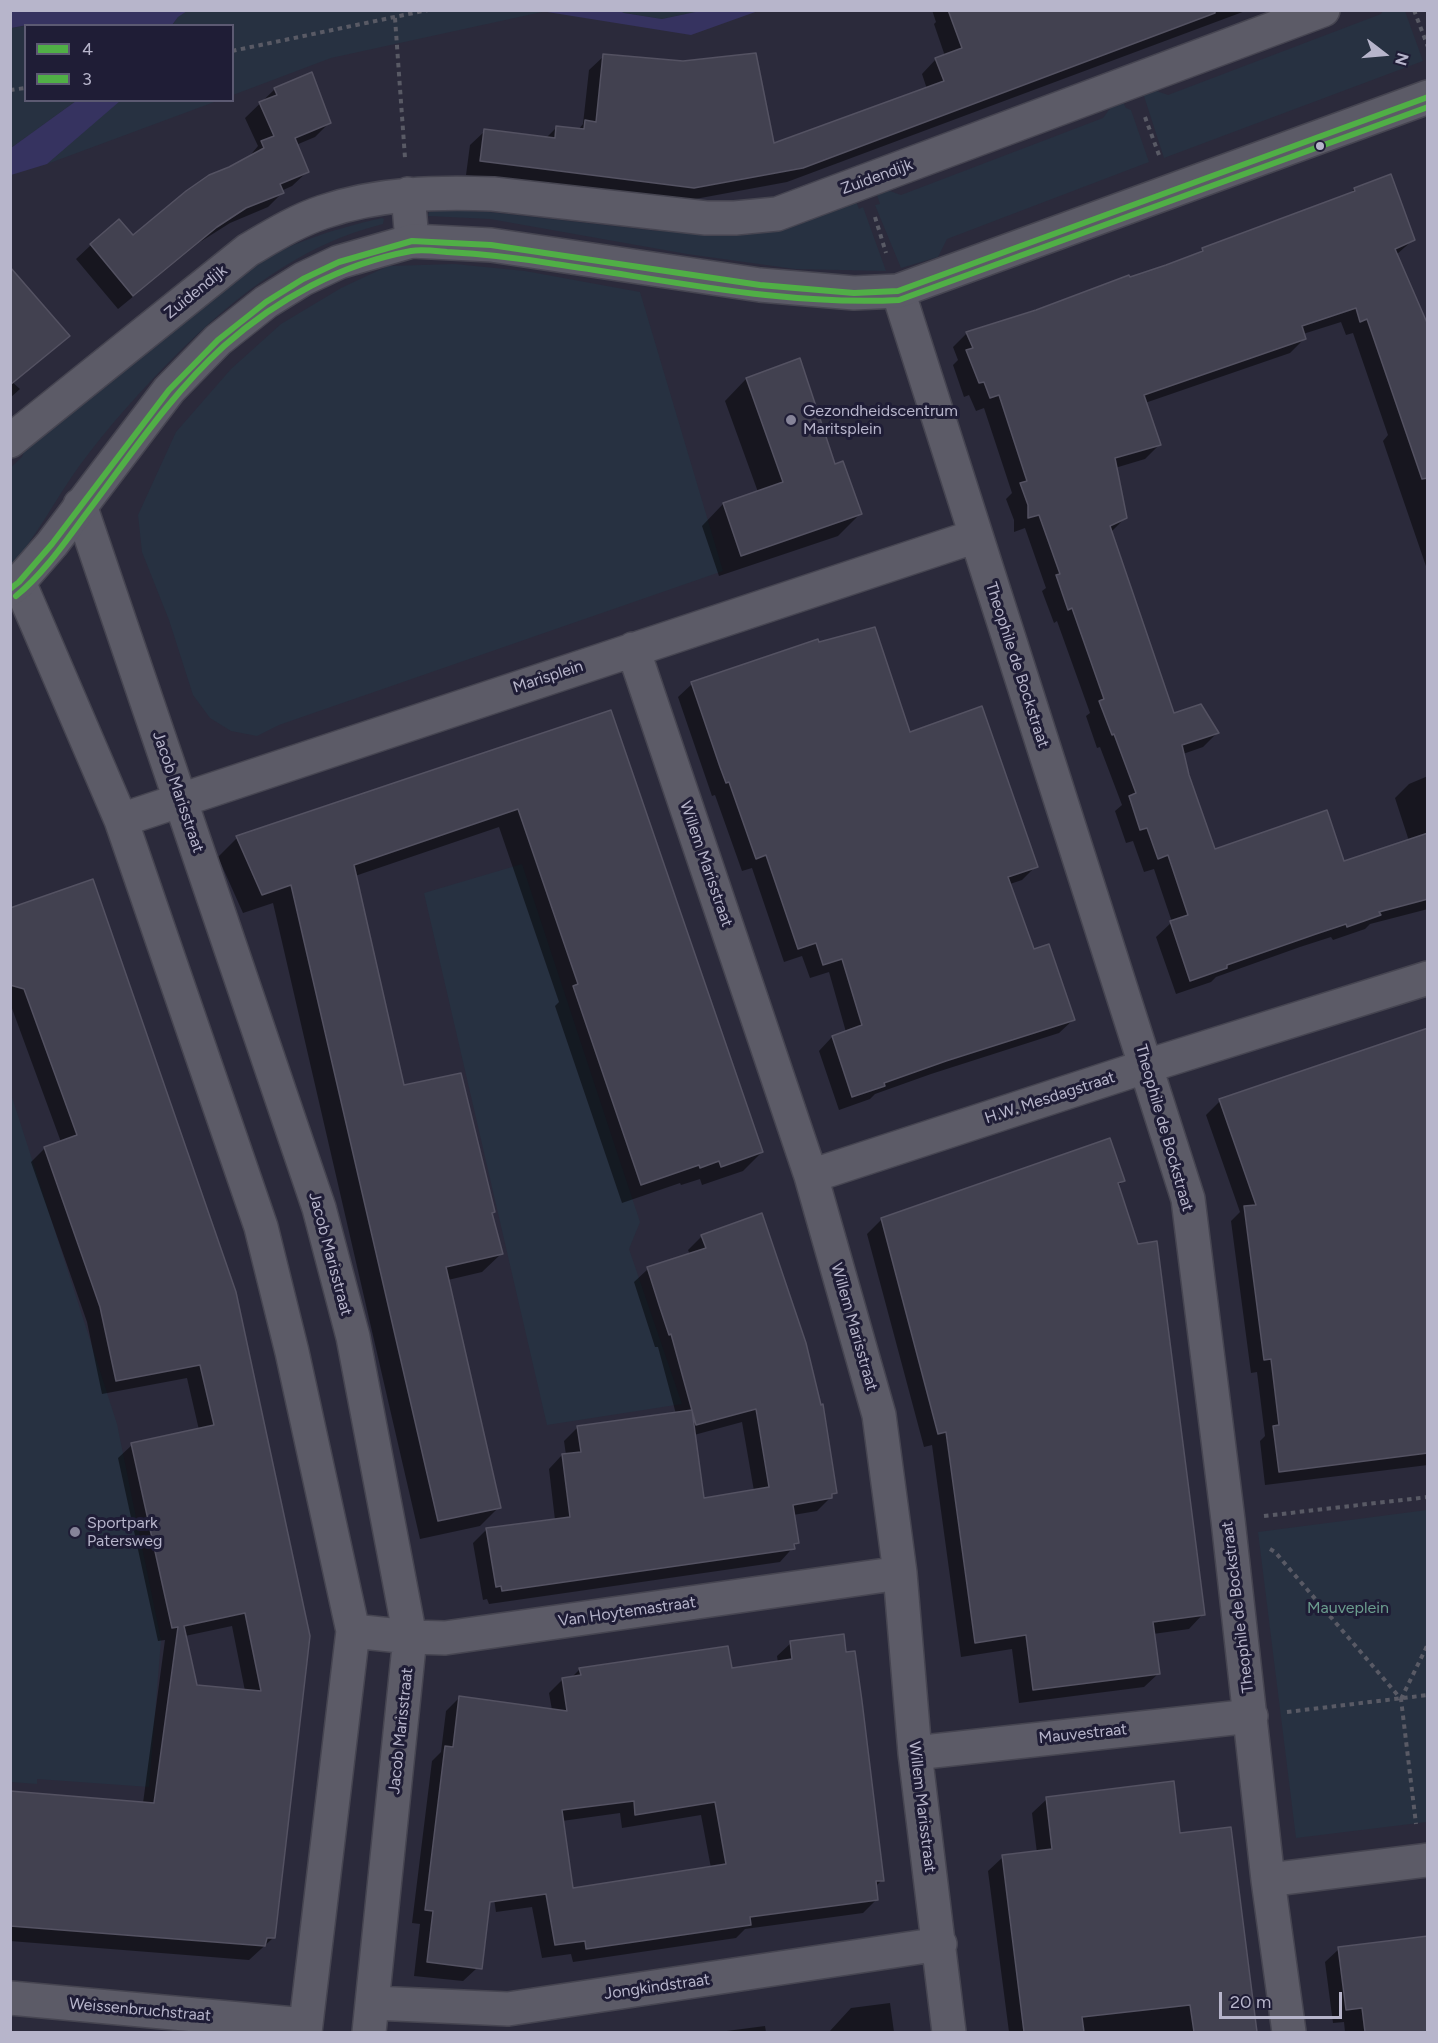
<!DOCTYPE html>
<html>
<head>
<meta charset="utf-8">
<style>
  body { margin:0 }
  #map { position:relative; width:1438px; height:2043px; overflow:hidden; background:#2b2a3b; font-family:Figtree,sans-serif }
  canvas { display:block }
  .frame { position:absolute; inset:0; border:12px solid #b7b5cb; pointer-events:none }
  .legend { position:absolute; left:24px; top:24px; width:210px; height:78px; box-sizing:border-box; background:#1f1d36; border:2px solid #5c5a72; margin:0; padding:8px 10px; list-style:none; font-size:18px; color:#b7b5cb }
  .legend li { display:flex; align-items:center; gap:12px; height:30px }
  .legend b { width:30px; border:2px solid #5c5a72 }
  .north { position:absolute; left:1354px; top:24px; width:60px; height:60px; -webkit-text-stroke:4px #1f1d36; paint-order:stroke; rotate:106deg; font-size:16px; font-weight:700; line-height:24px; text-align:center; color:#b7b5cb }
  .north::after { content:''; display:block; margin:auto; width:21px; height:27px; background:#b7b5cb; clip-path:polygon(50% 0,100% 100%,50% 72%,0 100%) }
  .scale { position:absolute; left:1219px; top:1992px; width:123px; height:27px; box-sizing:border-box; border:3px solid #b7b5cb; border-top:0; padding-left:8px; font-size:18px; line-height:21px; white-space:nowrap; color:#b7b5cb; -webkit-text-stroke:4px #1f1d36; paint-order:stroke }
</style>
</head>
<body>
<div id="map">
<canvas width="1438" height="2043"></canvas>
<div class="frame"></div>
<ul class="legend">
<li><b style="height:8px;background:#50af46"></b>4</li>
<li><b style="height:8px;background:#50af46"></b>3</li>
</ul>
<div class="north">N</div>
<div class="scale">20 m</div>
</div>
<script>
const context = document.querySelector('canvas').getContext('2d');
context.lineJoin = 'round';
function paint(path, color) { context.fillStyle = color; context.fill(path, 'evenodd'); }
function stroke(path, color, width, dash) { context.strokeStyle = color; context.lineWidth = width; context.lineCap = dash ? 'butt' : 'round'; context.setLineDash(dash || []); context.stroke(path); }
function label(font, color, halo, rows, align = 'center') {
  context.font = font + ' Figtree,sans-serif'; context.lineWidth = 6; context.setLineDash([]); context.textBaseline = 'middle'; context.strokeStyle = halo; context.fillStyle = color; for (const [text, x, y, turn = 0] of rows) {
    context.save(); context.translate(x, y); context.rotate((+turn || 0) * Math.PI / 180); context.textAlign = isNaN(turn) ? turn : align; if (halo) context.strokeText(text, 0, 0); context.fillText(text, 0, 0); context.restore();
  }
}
const green = new Path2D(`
  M 187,10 L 542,10 L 542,12 L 331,58 L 233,95 L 232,26 L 172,26 L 178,17 Z
  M 620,11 L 700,11 L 662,19 L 624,13 Z
  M 1383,11 L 1405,11 L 1423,61 L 1164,158 L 1143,93 L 1151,89 L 1168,95 L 1381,14 Z
  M 26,26 L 26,100 L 76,101 L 11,148 L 11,28 Z
  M 120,100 L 217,100 L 217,101 L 47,164 Z
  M 1123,102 L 1126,108 L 1131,110 L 1149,162 L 947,239 L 938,257 L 901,268 L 875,205 L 880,204 L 876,192 L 887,190 L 901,195 L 1103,118 L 1111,107 Z
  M 856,201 L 859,209 L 863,207 L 886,271 L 795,269 L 687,254 L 490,219 L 428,216 L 429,212 L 451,210 L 489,212 L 658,231 L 724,232 Z
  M 382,218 L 384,219 L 383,224 C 301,244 234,297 175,356 C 141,390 109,426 80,465 C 56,498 37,536 11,566 L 11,467 L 22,457 L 25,449 L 243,270 C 291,243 329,230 382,218 Z
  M 455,264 L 525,271 L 640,292 L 723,571 L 279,725 L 257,736 L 231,731 L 210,718 L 193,695 L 169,620 L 142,552 L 138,515 L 176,432 L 231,369 L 281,324 L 341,288 L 388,266 Z
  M 522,864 L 640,1222 L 629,1249 L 682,1404 L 547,1425 L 424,893 Z
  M 11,1094 L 117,1424 L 161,1640 L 149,1787 L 37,1779 L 37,1784 L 11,1782 Z
  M 1427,1510 L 1427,1822 L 1296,1838 L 1258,1532 Z`);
const water = new Path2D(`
  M 11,10 L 187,10 L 187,11 L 178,17 L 172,25 L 33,24 L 11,28 Z
  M 541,11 L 620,11 L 624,13 L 662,19 L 700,11 L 758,11 L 691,35 Z
  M 76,101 L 120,101 L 47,164 L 11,175 L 11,148 Z`);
const shadow = new Path2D(`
  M 932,10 L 1248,10 L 787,182 L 679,202 L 466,175 L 470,145 L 485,131 L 546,138 L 556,128 L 578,130 L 583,124 L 589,70 L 604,56 L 773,145 L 927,89 L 922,74 L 936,59 L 945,56 L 934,24 L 936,22 Z
  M 311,74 L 330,122 L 315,137 L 296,145 L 307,172 L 292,186 L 281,191 L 282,193 L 268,207 L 230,223 L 200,242 L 118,309 L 76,259 L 91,245 L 133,237 L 248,158 L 258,146 L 245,118 L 275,89 Z
  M 1354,189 L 1413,240 L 1396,255 L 1428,327 L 1428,572 L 1383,441 L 1388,435 L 1353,333 L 1346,335 L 1341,322 L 1303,334 L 1304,339 L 1290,353 L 1145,403 L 1159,445 L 1145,459 L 1115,468 L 1126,517 L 1111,532 L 1173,715 L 1217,733 L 1203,747 L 1183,754 L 1187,776 L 1214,851 L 1344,863 L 1409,841 L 1395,798 L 1409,784 L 1428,776 L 1428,909 L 1370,924 L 1365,929 L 1333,940 L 1331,937 L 1300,947 L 1216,977 L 1211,982 L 1176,994 L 1156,937 L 1172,922 L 1154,869 L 1144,872 L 1133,841 L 1126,843 L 1115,811 L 1122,805 L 1100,747 L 1097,748 L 1086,716 L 1090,713 L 1057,621 L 1054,623 L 1042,591 L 1046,588 L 1025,528 L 1014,532 L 1014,520 L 1006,499 L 1012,493 L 984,408 L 976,411 L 969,395 L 964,397 L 953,365 L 958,360 L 953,347 L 967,333 L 1197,255 L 1203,249 L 1349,195 Z
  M 799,360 L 834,466 L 860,514 L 838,536 L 719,576 L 702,526 L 723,504 L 758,492 L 725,401 L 746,379 Z
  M 10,380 L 20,389 L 10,398 Z
  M 692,684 L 909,734 L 1036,866 L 1022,880 L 1010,884 L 1033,951 L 1073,1020 L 1059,1033 L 931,1074 L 875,1094 L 870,1099 L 839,1110 L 819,1051 L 832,1037 L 846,1032 L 829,972 L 810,978 L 802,956 L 784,962 L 752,868 L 742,871 L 715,795 L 712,796 L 678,697 Z
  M 611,711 L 762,1152 L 743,1171 L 702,1185 L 700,1179 L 681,1185 L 680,1183 L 622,1203 L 555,1006 L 559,1002 L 499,827 L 355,876 L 403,1087 L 493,1212 L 491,1214 L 501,1254 L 482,1272 L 448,1280 L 499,1507 L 480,1526 L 420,1539 L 273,903 L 243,913 L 218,857 L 237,838 Z
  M 92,881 L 309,1636 L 273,1938 L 249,1960 L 10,1941 L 10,1792 L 143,1803 L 165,1640 L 158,1641 L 118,1458 L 132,1445 L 199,1430 L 187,1378 L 102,1394 L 87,1322 L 31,1162 L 45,1148 L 61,1142 L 10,1003 L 10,910 ZM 232,1626 L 245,1691 L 196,1687 L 185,1636 Z
  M 1220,1101 L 1428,1128 L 1428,1465 L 1265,1485 L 1260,1441 L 1265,1436 L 1257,1372 L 1251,1373 L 1231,1221 L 1240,1212 L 1206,1115 Z
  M 1123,1181 L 1117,1187 L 1203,1614 L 1189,1629 L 1153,1634 L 1159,1673 L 1144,1687 L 1019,1703 L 1012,1649 L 961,1657 L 932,1445 L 924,1447 L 867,1234 L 881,1220 Z
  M 702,1236 L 835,1493 L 817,1511 L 793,1515 L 797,1543 L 780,1562 L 489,1604 L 487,1599 L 483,1600 L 473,1543 L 486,1530 L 555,1520 L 549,1469 L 562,1455 L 566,1455 L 564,1441 L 578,1427 L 676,1414 L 658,1347 L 655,1347 L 634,1282 L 648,1269 L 690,1255 L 688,1250 ZM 742,1422 L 754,1491 L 702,1499 L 694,1435 Z
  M 791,1643 L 882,1880 L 875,1887 L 877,1899 L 863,1913 L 745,1929 L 736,1938 L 573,1962 L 571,1954 L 542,1958 L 532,1907 L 496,1912 L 487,1853 L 477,1968 L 463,1981 L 414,1976 L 420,1924 L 412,1923 L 432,1761 L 441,1752 L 446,1711 L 460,1697 L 552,1710 L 549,1693 L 563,1679 L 571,1678 L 580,1669 L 730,1670 L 778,1663 L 777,1656 ZM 620,1813 L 622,1828 L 701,1815 L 711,1868 L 572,1890 L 562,1821 Z
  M 1047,1799 L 1179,1835 L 1230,1828 L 1256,2032 L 1009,2032 L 988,1871 L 1003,1857 L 1037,1853 L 1032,1813 Z
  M 1428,1937 L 1428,2032 L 1345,2032 L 1344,2022 L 1333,2023 L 1325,1962 L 1339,1949 Z
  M 890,2003 L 894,2032 L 829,2032 L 851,2008 Z
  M 765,2026 L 766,2032 L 719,2032 Z`);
const building = new Path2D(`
  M 948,10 L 1215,10 L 1215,13 L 803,168 L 694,188 L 480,161 L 484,129 L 555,138 L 556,126 L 584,129 L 585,120 L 596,122 L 603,54 L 683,61 L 756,53 L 774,143 L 944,81 L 935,58 L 962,48 Z
  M 312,72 L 331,123 L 295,138 L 309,172 L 280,184 L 284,193 L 246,208 L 217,227 L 133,296 L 90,244 L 119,219 L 133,235 L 186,191 L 209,175 L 229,167 L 264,148 L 261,141 L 274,136 L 259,102 L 277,95 L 274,88 Z
  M 1391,174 L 1415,240 L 1395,249 L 1428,325 L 1428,478 L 1422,479 L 1367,319 L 1360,322 L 1356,308 L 1302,326 L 1306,339 L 1144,395 L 1161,445 L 1115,458 L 1127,518 L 1110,526 L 1174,713 L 1201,704 L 1219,733 L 1182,745 L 1189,775 L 1215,849 L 1327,810 L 1344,861 L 1428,833 L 1428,899 L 1379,912 L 1381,915 L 1347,927 L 1346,924 L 1316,934 L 1227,965 L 1227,968 L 1190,981 L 1170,921 L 1188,915 L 1168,855 L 1158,859 L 1147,828 L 1140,830 L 1129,796 L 1136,793 L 1114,734 L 1112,735 L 1099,701 L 1104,699 L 1072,608 L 1068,610 L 1056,575 L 1060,574 L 1039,515 L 1028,518 L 1028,505 L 1020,483 L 1027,481 L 999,395 L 990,398 L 984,382 L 979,383 L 966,350 L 973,348 L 966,332 L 1036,310 L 1129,275 L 1130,277 L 1166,265 L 1203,251 L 1202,248 L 1355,191 L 1354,188 Z
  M 10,267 L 70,336 L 10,385 Z
  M 800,358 L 835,464 L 843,461 L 862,514 L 741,556 L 723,503 L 783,482 L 746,378 Z
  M 875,627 L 910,732 L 982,706 L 1038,867 L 1008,877 L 1034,949 L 1049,944 L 1075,1020 L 946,1061 L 884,1083 L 885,1086 L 852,1097 L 832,1036 L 862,1025 L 842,959 L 823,965 L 816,943 L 798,949 L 766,855 L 756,859 L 729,782 L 726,783 L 720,767 L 691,682 L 818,639 L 819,642 Z
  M 611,710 L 763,1152 L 721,1167 L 719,1161 L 700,1168 L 699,1165 L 641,1185 L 573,986 L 578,984 L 518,809 L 354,865 L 404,1085 L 461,1073 L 495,1212 L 492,1213 L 503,1254 L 446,1267 L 501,1508 L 438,1521 L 291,885 L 262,895 L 236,836 Z
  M 93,879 L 236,1292 L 310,1636 L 275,1938 L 267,1938 L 265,1946 L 10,1926 L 10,1791 L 154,1803 L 178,1627 L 172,1628 L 131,1443 L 214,1425 L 200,1365 L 116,1381 L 100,1307 L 44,1147 L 77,1135 L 24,989 L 10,985 L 10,908 ZM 245,1613 L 261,1691 L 197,1685 L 184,1626 Z
  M 1428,1028 L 1428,1453 L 1279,1472 L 1273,1426 L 1279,1425 L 1271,1359 L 1264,1360 L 1244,1206 L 1256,1205 L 1219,1099 Z
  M 1110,1138 L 1125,1181 L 1118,1183 L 1138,1244 L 1157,1241 L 1205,1615 L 1153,1622 L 1160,1674 L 1033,1690 L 1026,1635 L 975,1643 L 946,1432 L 938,1434 L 881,1218 Z
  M 762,1213 L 806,1343 L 821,1405 L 823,1404 L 837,1493 L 832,1494 L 832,1498 L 793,1505 L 799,1543 L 794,1544 L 795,1549 L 502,1591 L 501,1586 L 496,1587 L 486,1528 L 570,1517 L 562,1454 L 581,1452 L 577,1426 L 692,1410 L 704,1498 L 769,1487 L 756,1409 L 696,1425 L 671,1334 L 669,1335 L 660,1308 L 647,1267 L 706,1248 L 701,1235 Z
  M 844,1634 L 846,1652 L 855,1651 L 862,1701 L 884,1881 L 876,1881 L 878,1900 L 750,1917 L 751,1925 L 586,1949 L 585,1941 L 555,1945 L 546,1894 L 490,1902 L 482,1969 L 427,1962 L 433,1911 L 425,1910 L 445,1746 L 453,1747 L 459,1696 L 567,1711 L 562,1678 L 581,1675 L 579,1668 L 728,1646 L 732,1668 L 792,1659 L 790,1641 ZM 634,1801 L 635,1815 L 715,1802 L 726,1864 L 573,1888 L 562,1810 Z
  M 1174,1781 L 1180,1833 L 1231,1827 L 1257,2032 L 1194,2032 L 1190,2005 L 1082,2017 L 1084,2032 L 1024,2032 L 1002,1855 L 1052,1849 L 1046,1797 Z
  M 1428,1936 L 1428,2032 L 1365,2032 L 1362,2008 L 1346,2010 L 1338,1947 Z`);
const path = new Path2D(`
  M 1414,10 L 1428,47
  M 395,18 L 405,158
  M 232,51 L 428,10
  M 10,90 L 26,88
  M 1145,117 L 1159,155
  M 875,217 L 886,253
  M 1264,1516 L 1428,1497
  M 1270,1549 L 1275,1552 L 1401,1699 L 1416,1824
  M 1401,1699 L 1428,1644
  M 1287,1712 L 1428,1695`);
const minor = new Path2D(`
  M 408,194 L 412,241
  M 898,291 L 1188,1199 L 1228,1520 L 1268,1880 L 1289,2032
  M 10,441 L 248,250 C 272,236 296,221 323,212 C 378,193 436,192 493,194 L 706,218 L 735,218 L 777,214 L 1323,10
  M 80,505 L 319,1208 L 353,1337 L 410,1637 L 369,2032
  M 19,582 L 121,820 L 261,1227 L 292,1352 L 353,1631 L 305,2032
  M 633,649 L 811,1176 L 879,1415 L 900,1573 L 915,1753 L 949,2032
  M 121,820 L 976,536
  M 811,1176 L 1147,1066 L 1428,978
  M 353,1631 L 410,1637 L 445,1638 L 900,1573
  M 915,1753 L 1251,1716
  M 1268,1880 L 1428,1860
  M 10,1998 L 305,2025
  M 373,2003 L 508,2009 L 940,1944`);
const tertiary = new Path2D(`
  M 10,589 L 19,582 L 52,544 L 169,390 L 218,340 L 266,302 L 303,279 L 339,262 L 412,241 L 491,245 L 760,285 L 854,293 L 898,291 L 1428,97`);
const bus1 = new Path2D(`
  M 10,589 L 19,582 L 52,544 L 169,390 L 218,340 L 266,302 L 303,279 L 339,262 L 412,241 L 491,245 L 760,285 L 854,293 L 898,291 L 1428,97`);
const bus2 = new Path2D(`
  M 16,596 C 42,575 63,545 83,518 C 128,459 169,396 224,346 C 277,299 341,264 411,251 C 422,249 436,251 447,252 C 484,254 519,258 555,264 C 668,280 784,306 899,300 L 1428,107`);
const markers = [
  [1320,146,5,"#b7b5cb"],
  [791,420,6,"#868499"],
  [75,1532,6,"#868499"]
];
const streetNames = [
  ["Zuidendijk",877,177,-20],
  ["Zuidendijk",196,292,-39],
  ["Theophile de Bockstraat",1017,665,72],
  ["Marisplein",548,677,-18],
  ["Jacob Marisstraat",178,792,71],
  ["Willem Marisstraat",706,864,71],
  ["H.W. Mesdagstraat",1050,1098,-18],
  ["Theophile de Bockstraat",1164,1128,74],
  ["Jacob Marisstraat",330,1254,75],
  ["Willem Marisstraat",854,1327,74],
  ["Theophile de Bockstraat",1238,1607,-97],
  ["Van Hoytemastraat",627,1612,-8],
  ["Jacob Marisstraat",401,1731,-84],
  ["Mauvestraat",1083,1734,-6],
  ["Willem Marisstraat",922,1807,83],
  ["Jongkindstraat",657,1987,-8],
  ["Weissenbruchstraat",140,2010,5]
];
const poiNames = [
  ["Gezondheidscentrum",803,411],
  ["Maritsplein",803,429],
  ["Sportpark",87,1523],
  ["Patersweg",87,1541]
];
const parkNames = [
  ["Mauveplein",1348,1608]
];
paint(green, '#273141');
paint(water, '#363360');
paint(shadow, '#0007');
paint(building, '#424150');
stroke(building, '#545262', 1.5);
stroke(minor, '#464551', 36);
stroke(tertiary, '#464551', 36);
stroke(path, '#595a65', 4, [4.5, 4.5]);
stroke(minor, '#5c5b67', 33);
stroke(tertiary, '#5c5b67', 33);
stroke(bus1, '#50af46', 6);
stroke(bus2, '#50af46', 6);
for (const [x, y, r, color] of markers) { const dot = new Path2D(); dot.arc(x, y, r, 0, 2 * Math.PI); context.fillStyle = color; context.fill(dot); stroke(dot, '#1f1d36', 2); }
label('16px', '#b7b5cb', '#1f1d36', streetNames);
label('16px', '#b7b5cb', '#1f1d36', poiNames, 'left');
label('16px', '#6b9d8e', '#1f1d36', parkNames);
</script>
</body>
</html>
